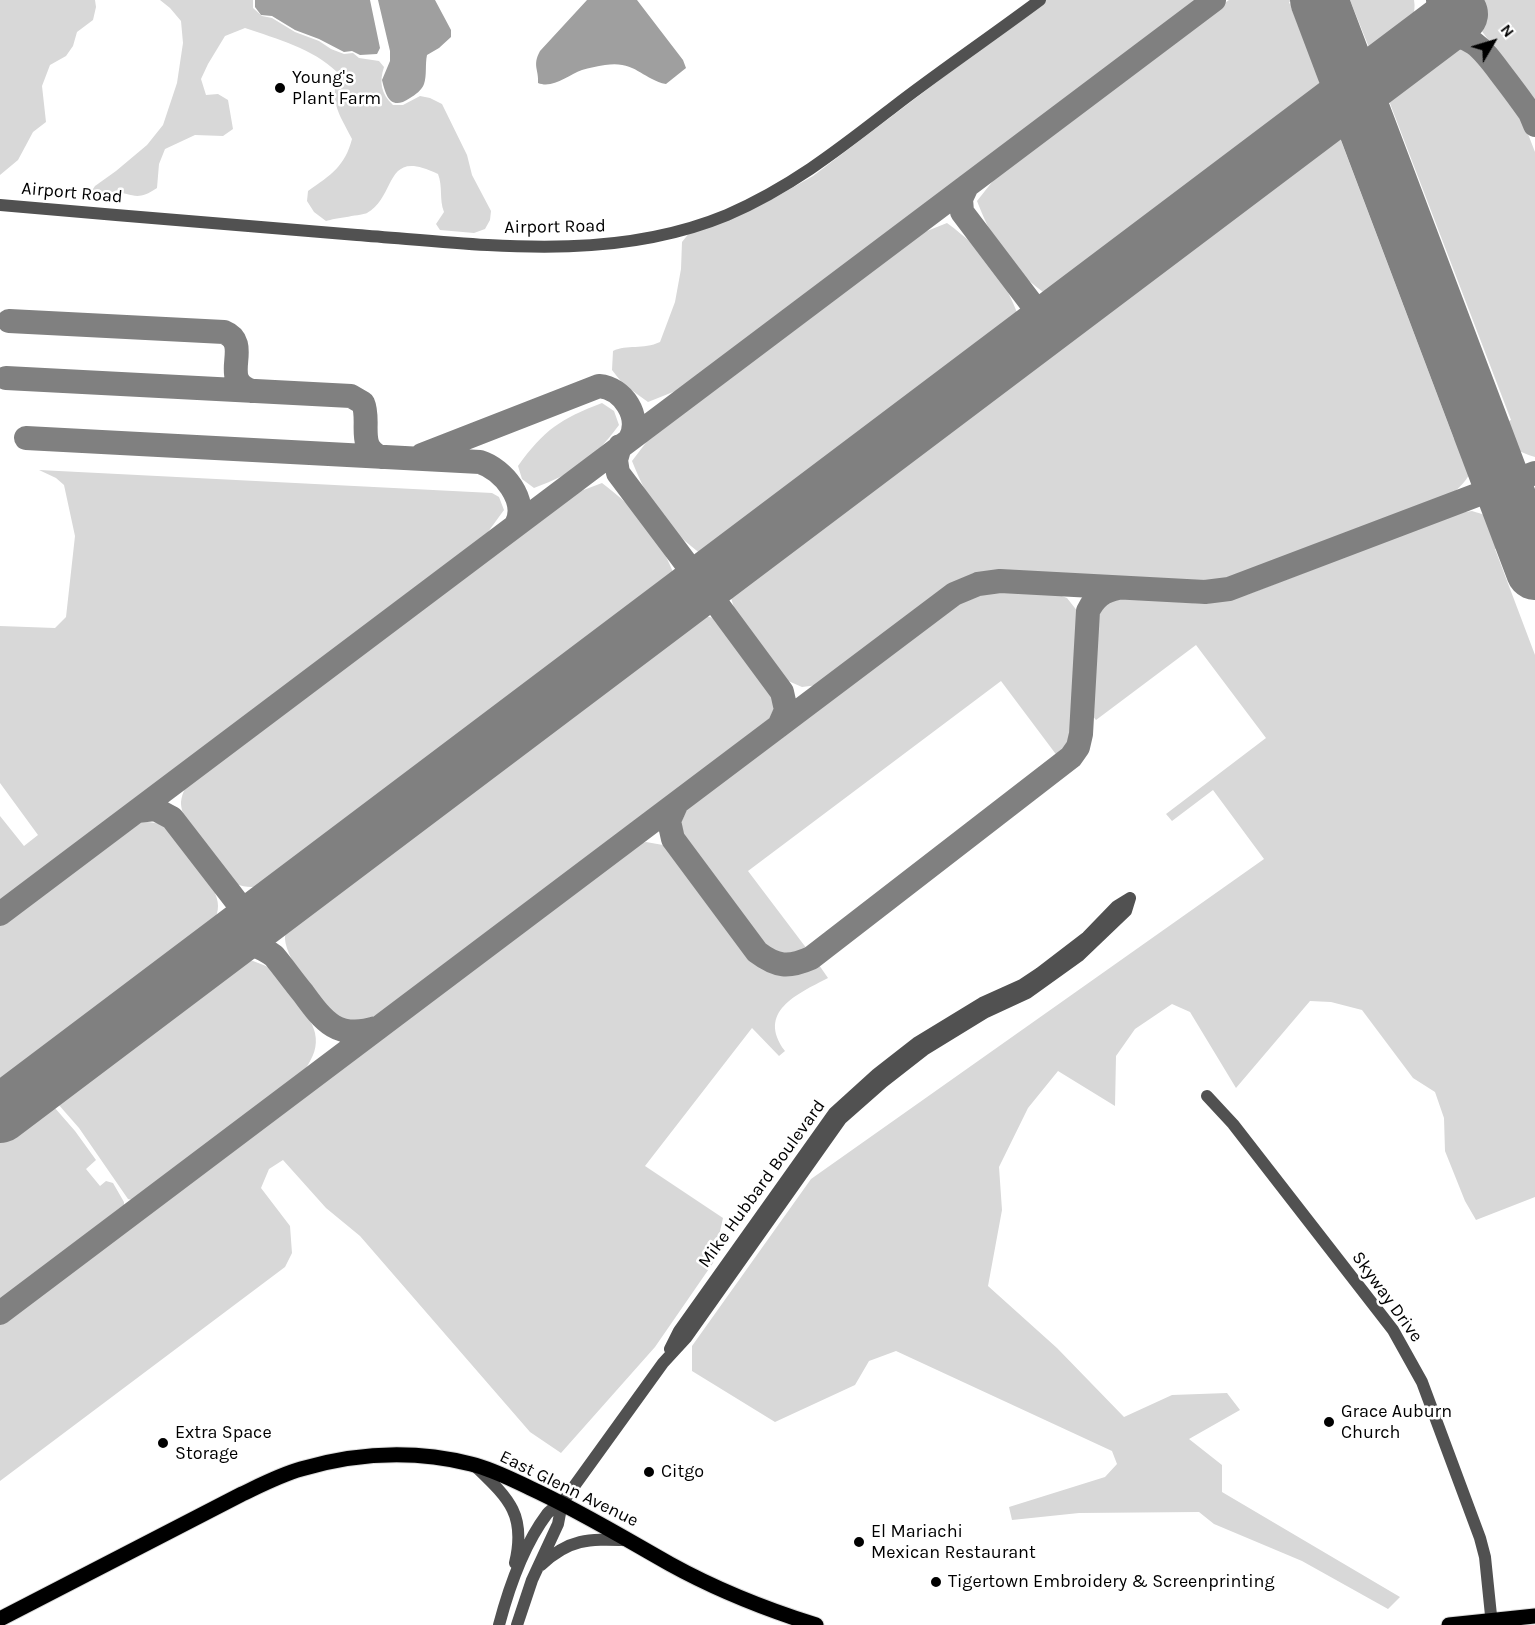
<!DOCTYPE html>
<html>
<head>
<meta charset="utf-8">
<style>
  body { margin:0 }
  #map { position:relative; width:1535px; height:1625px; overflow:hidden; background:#fff; font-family:Karla,sans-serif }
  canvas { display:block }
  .north { position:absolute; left:1463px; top:12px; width:60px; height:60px; -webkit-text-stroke:4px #fff; paint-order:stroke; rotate:52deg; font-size:16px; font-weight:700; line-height:24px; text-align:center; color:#000 }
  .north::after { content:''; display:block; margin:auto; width:21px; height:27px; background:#000; clip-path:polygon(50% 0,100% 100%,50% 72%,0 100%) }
</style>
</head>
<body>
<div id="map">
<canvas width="1535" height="1625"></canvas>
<div class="north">N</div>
</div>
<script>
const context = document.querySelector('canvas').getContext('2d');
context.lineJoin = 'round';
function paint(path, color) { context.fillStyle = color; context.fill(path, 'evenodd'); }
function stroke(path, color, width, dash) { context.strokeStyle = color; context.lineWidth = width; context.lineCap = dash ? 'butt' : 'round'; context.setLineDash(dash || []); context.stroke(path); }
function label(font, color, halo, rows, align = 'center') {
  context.font = font + ' Karla,sans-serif'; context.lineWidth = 5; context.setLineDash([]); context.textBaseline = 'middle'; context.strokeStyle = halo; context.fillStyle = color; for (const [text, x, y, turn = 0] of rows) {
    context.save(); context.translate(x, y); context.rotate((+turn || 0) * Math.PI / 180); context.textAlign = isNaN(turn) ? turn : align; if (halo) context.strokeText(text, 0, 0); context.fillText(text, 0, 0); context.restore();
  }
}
const green = new Path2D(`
  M 0,0 L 95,0 L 96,7 L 93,20 L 77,32 L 73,46 L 66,56 L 50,65 L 42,86 L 46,122 L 33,132 L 18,160 L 0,175 Z
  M 160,0 L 253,0 L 253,8 L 262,16 L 272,18 L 295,32 L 319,41 L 331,49 L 344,54 L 353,53 L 359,58 L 379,61 L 384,67 C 379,82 381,94 393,105 L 403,105 L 420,96 L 430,98 L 442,104 L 467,155 L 472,175 L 491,211 L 490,220 L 485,229 L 474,233 L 440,230 L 436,224 L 444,212 C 439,199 443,187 438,174 C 383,147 398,195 367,213 C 363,215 335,218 326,221 L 314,212 L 307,201 L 308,191 C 331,175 345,166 352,139 C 338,111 331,106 337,72 C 312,48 277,39 245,28 L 225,36 L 208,64 L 201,79 L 206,95 L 218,94 L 228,100 L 233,129 L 223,136 L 195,135 L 165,149 L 159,164 L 157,188 C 135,203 133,192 112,192 C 106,192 99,196 94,198 L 91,192 L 95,186 L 116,171 L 147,145 L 163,125 L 177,83 L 183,43 L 181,21 L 170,8 Z
  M 1045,0 L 1202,0 L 738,350 L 678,390 L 648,402 L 623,384 L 612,370 L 613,351 C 627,344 643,350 660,342 L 675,302 L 681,269 L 682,242 L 690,232 L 767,202 L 813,176 Z
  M 1229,0 L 1294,0 L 1289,2 L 1324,92 L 1050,297 C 1012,270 994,245 977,201 L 996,177 L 1050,131 L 1181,33 Z
  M 1350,0 L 1414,0 C 1419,27 1390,41 1372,55 Z
  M 1459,0 L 1535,0 L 1535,106 L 1528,94 Z
  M 1453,47 L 1462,48 L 1477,57 L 1523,121 L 1535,152 L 1535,457 C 1518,452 1503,444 1497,426 L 1511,420 L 1386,93 L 1445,50 Z
  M 1337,130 L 1454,439 L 1467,435 C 1478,460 1475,475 1453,493 L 1230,579 L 1215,583 L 995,572 L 967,577 L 941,592 L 818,685 L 802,687 L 786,680 L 735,611 L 731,598 L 735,584 Z
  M 947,223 C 986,252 1003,275 1020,320 L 705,557 C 667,529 649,504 632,461 L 651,436 L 709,389 L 858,276 L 917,235 Z
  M 602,403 L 614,411 L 619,425 C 592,461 576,472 534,488 L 522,479 L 518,466 C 544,430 560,419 602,403 Z
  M 39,470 L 492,493 L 499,497 L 504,510 L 485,536 L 428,583 L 0,904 L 0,816 L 24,846 L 38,835 L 0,783 L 0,626 L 55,628 L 66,617 L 75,536 L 64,485 L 56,478 Z
  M 602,483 C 639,511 659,536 676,579 L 272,883 C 260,887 248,889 236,884 C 217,876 180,822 181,802 C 182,792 187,785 192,777 L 515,534 L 573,494 Z
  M 1472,511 C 1494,517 1501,523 1508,544 L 1495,549 L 1535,655 L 1535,1197 L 1476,1220 L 1465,1201 L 1445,1151 L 1444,1118 L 1435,1092 L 1413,1078 L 1362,1010 L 1331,1002 L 1310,1001 L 1236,1088 L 1190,1012 L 1172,1004 L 1135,1029 L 1116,1056 L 1115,1106 L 1058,1071 L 1028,1108 L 999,1167 L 1002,1210 L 988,1286 L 1057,1348 L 1124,1417 L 1172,1395 L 1227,1393 L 1240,1410 L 1189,1439 L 1222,1465 L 1222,1492 L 1400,1597 L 1388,1609 L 1302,1561 L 1214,1524 L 1199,1512 L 1079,1513 L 1012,1520 L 1009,1507 L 1105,1477 L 1117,1464 L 1112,1451 L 896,1351 L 869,1361 L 855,1385 L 775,1422 L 692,1371 L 692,1346 L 811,1179 L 1264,859 L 1213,790 L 1172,821 L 1166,814 L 1266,738 L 1196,645 L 1096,720 L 1092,715 C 1093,695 1093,627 1100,613 C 1105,604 1112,599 1122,598 L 1206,604 L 1249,594 L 1459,513 Z
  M 998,592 L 1059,595 L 1067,598 L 1078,612 L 1072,730 L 1069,745 L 1058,757 L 1001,681 L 748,871 L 807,949 C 789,958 778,956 763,943 L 685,839 L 681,823 L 688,807 L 955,606 L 970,597 Z
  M 700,615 L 714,618 L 719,623 L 771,692 L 774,708 L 768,722 L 379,1014 C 365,1020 353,1024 338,1017 C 321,1009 284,957 285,937 C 286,928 292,920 298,912 L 693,616 Z
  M 140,822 C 149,822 159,822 167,828 C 183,839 219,887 218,906 C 218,916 212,924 207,932 L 0,1088 L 0,921 L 127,826 Z
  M 646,842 L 663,845 L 669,850 L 748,955 C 769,979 791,980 819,965 L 828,978 C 797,994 756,1012 785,1051 L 779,1056 L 752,1028 L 645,1166 L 723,1218 L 713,1263 L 655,1347 L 561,1453 L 530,1432 L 360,1236 L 326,1208 L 283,1160 L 269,1169 L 261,1188 L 290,1226 L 292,1253 L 285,1267 L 0,1481 L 0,1324 L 637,844 Z
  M 253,961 C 257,963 262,964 266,966 C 281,974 312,1017 315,1033 C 318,1047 313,1057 306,1068 L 132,1200 L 128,1199 L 79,1128 L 58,1104 L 54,1096 L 226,966 L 239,962 Z
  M 48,1100 L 75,1131 L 96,1160 L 86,1169 L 100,1186 L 106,1181 L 113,1183 L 124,1202 L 124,1206 L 0,1299 L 0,1137 Z`);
const water = new Path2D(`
  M 255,0 L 370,0 L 380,48 L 377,54 L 360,55 L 352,51 L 344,52 L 319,39 L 295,30 L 272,16 L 261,15 L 255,7 Z
  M 378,0 L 435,0 L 451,30 L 451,37 L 439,48 L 427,55 C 425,64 427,76 424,84 C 422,90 415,95 410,98 C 391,111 386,97 382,80 L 390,61 L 390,51 Z
  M 587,0 L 637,0 L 683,60 L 686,68 L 666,84 C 642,79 635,60 605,65 C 597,66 589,68 582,70 C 568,75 553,89 538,83 C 539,69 532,66 540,51 Z`);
const taxiway = new Path2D(`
  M 1438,0 C 1443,10 1439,22 1436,32 C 1473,35 1481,47 1502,75 C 1512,88 1521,100 1530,113 L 1535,125
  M 1320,2 L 1320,0
  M 967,186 L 961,199 L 962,212 L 1034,307 C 1036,320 1035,330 1027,340
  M 1034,307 L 1050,313 L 1067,310
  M 9,321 L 224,332 C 254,344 217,380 252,391
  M 6,378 L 351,396 L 363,403 C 371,421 356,448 381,457
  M 26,438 L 480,462 C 503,469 529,501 516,525
  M 620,446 L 616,460 L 618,473 L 688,566 L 691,584 L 683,600
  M 422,455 L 599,386 C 623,388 642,417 630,439
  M 1494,462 C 1504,474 1512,478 1527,476
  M 1511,507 C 1511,492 1514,484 1527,476
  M 683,600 L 700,597 L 717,604 L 782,692 L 786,710 L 779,726
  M 717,604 L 716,584 L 726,567
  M 677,803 L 669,821 L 673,839 L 757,952 C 777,967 788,968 811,958 L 1071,757 L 1078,747 L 1081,734 L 1088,611 C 1095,597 1103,591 1118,588
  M 137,811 L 155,809 L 172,818 L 240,906 L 252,910 L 279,904
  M 0,914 L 1214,0
  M 227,943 C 245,941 259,945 274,956 C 284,968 293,981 303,993 C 324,1022 338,1040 376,1028
  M 0,1313 L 954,594 L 978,584 L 1000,581 L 1205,592 L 1229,589 L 1535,473`);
const runway = new Path2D(`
  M 1319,0 L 1535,571
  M 0,1114 L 1459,14`);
const minor = new Path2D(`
  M 0,205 C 119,215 238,226 357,235 C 480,244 609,264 727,215 C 794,186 843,146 900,102 C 946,67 993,35 1040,0
  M 1207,1096 L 1233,1124 L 1393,1330 L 1422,1382 L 1480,1538 L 1485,1557 L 1492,1625
  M 670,1349 L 679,1331 L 834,1113 L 877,1074 L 918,1042 L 982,1003 L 1022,985 L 1040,973 L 1087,937 L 1117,906 L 1130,898
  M 474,1465 C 507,1497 527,1513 515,1563
  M 541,1565 C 570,1538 589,1539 627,1540
  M 499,1625 C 509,1587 523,1546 547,1514 C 551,1509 557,1506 562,1503 L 663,1363 L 686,1338 L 841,1119 L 883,1082 L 924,1050 L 986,1012 L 1027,993 L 1080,955 L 1126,911 L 1130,898
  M 517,1625 L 532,1580 L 558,1524 L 562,1503`);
const major = new Path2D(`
  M 0,1619 L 242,1494 C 261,1485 280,1475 301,1469 C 356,1453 415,1450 471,1464 C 492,1469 511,1479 530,1488 C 578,1510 624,1538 670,1564 C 717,1590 765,1609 816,1625
  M 1449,1625 L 1535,1616`);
const markers = [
  [280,88,6,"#000"],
  [1329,1422,6,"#000"],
  [163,1443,6,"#000"],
  [649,1472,6,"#000"],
  [859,1542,6,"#000"],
  [936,1582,6,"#000"]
];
const poiNames = [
  ["Young's",292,78],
  ["Plant Farm",292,99],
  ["Grace Auburn",1341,1412],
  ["Church",1341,1433],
  ["Extra Space",175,1433],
  ["Storage",175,1454],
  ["Citgo",661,1472],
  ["El Mariachi",871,1532],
  ["Mexican Restaurant",871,1553],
  ["Tigertown Embroidery & Screenprinting",948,1582]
];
const streetNames = [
  ["Airport Road",72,193,5],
  ["Airport Road",555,227,-1],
  ["Mike Hubbard Boulevard",762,1184,-54],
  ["Skyway Drive",1387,1297,54],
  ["East Glenn Avenue",569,1489,26]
];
paint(green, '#d8d8d8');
paint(water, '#9f9f9f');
stroke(taxiway, '#808080', 24);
stroke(runway, '#808080', 58);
stroke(major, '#dbdbdb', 17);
stroke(minor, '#515151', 12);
stroke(major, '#000', 15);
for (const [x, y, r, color] of markers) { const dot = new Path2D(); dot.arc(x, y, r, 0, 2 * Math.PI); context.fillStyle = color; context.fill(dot); stroke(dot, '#fff', 2); }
label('18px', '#000', '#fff', poiNames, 'left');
label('18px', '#000', '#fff', streetNames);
</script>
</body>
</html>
